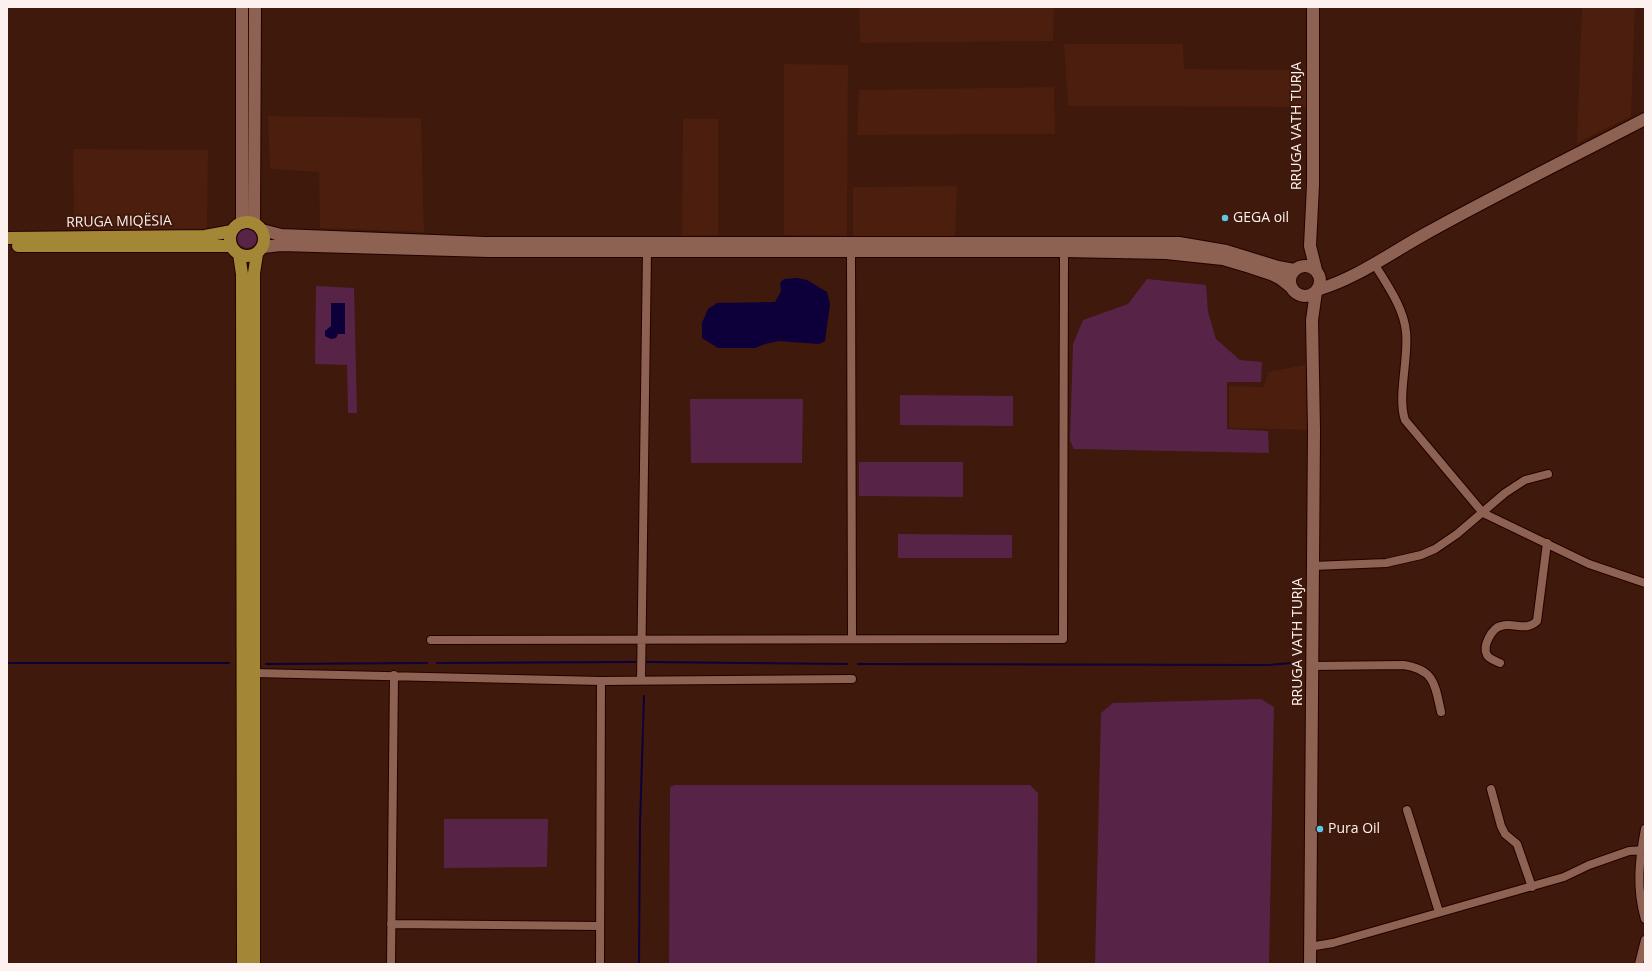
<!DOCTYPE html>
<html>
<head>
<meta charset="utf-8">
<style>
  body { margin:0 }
  #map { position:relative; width:1652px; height:971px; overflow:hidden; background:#3f190b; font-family:"Open Sans",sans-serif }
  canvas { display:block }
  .frame { position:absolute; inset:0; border:8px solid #fcf1ee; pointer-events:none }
</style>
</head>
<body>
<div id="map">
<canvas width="1652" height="971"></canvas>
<div class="frame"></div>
</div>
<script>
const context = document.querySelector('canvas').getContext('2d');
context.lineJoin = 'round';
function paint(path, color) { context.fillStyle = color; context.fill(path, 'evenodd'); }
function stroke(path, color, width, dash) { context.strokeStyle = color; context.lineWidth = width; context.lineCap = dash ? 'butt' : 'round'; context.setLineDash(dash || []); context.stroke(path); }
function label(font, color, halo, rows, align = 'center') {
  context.font = font + ' "Open Sans",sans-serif'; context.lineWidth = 4; context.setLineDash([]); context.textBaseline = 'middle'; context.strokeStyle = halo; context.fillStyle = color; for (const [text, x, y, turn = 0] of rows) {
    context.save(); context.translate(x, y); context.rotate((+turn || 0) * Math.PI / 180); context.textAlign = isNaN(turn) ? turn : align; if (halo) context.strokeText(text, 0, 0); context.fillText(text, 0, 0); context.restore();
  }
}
const built = new Path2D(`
  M 859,7 L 1054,7 L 1053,41 L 860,43 Z
  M 1582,7 L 1635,7 L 1631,116 L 1577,143 Z
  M 1064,44 L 1183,44 L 1184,69 L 1310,70 L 1308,107 L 1068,106 Z
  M 784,64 L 848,65 L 847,236 L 784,235 Z
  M 1054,87 L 1055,134 L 857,135 L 859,90 Z
  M 268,116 L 421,118 L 424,232 L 320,228 L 319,172 L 270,169 Z
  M 683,119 L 718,119 L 718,235 L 682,236 Z
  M 73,149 L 208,150 L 207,230 L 74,229 Z
  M 957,186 L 955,239 L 853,236 L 853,187 Z
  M 1309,364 L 1312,430 L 1229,428 L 1229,386 L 1264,387 L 1268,372 Z`);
const green = new Path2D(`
  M237 238a10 10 0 1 1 20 0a10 10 0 1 1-20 0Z
  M 1147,279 L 1206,285 L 1208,312 L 1216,339 L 1240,360 L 1262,362 L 1261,382 L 1227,382 L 1227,429 L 1268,431 L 1269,453 L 1074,449 L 1070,441 L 1073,344 L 1083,320 L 1128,304 Z
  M 316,286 L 354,288 L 357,413 L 348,413 L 347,365 L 315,364 Z
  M 900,395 L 1013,396 L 1013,426 L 900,425 Z
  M 690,399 L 803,399 L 802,463 L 691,463 Z
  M 859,462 L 963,462 L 963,497 L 859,496 Z
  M 898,534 L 1012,535 L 1012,558 L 898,558 Z
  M 1261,699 L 1274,707 L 1269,964 L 1095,964 L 1101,713 L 1113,703 Z
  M 675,785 L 1030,785 L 1038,793 L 1037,964 L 669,964 L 670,787 Z
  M 444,819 L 548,819 L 547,867 L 444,868 Z`);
const water = new Path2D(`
  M 797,278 L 807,280 L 827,292 L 830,304 L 825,341 L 819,344 L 779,341 L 765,344 L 755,348 L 718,348 L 702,338 L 702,323 L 708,309 L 717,303 L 775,302 L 781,291 L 780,283 L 784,279 Z
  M 331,303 L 345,303 L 345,334 L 338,334 L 336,338 L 331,339 L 325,336 L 325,331 L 331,326 Z`);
const stream = new Path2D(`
  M 647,662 L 847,664
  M 7,663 L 229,663
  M 437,663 L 635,662
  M 266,664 L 427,663
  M 858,664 L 1269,665 L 1302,662
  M 639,964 L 640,824 L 644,696`);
const street = new Path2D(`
  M 851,251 L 852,639
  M 1375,265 C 1387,285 1404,308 1406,332 C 1409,358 1397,397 1405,420 L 1483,513 L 1589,564 L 1645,583
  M 1313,566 L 1386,563 L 1421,555 L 1435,549 L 1457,534 L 1505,493 L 1525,480 L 1548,474
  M 431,640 L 1063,639 L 1064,251
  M 1500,663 C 1496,661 1489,659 1487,655 C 1482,646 1492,628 1501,626 C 1514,622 1526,632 1537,621 L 1547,543
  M 1312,666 L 1404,665 C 1435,670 1435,685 1441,712
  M 254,673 L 601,681 L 852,679
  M 641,680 L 647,251
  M 1491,789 L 1501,826 L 1505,834 L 1517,844 L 1532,887
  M 1407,810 L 1439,912
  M 1645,829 C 1639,860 1636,889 1645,919
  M 391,924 L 600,926
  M 1309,947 L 1333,943 L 1564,877 L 1589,865 L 1629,851 L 1645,850
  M 391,964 L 394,675
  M 600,964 L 601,681
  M 1639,964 L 1645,940`);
const secondary = new Path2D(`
  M 1313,7 L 1313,185 L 1310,246 L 1316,270
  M 242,223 L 242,7
  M 254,224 L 255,7
  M 262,230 L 281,235 L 485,243 L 1179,243 L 1226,251 L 1278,267 L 1294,270
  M 263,247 L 281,245 L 488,251 L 1064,251 L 1166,253 L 1223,259 L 1250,267 L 1271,274 L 1281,279 L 1291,287
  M1290 281a15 15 0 1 1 30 0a15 15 0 1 1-30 0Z
  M 1317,290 C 1357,278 1389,254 1425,234 C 1497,194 1572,157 1645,119
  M 1310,964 L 1314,430 L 1312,320 L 1316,292`);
const primary = new Path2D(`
  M230 239a17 17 0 1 1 34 0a17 17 0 1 1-34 0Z
  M 7,238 L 205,236 L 232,231
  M 18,246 L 231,246
  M 239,254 L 242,274 L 243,964
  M 254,964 L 254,273 L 257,254`);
const markers = [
  [1225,218,4,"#5cc7e8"],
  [1320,829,4,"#5cc7e8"]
];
const streetNames = [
  ["RRUGA VATH TURJA",1297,126,-90],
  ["RRUGA MIQËSIA",119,222,-1],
  ["RRUGA VATH TURJA",1298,642,-90]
];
const poiNames = [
  ["GEGA oil",1233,218],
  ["Pura Oil",1328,829]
];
paint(built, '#4b1e0d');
paint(green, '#572347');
paint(water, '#0d003a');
stroke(stream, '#0d003a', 2);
stroke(street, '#230200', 10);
stroke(secondary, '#230200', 14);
stroke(primary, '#230200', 14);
stroke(street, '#8e6252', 8);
stroke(secondary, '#8e6252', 12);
stroke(primary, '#a38736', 12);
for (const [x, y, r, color] of markers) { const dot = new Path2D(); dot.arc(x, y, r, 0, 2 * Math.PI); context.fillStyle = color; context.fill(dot); stroke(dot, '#3f190b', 1.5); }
label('14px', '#fcf1ee', '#3f190b', streetNames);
label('14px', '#fcf1ee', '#3f190b', poiNames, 'left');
</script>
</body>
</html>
